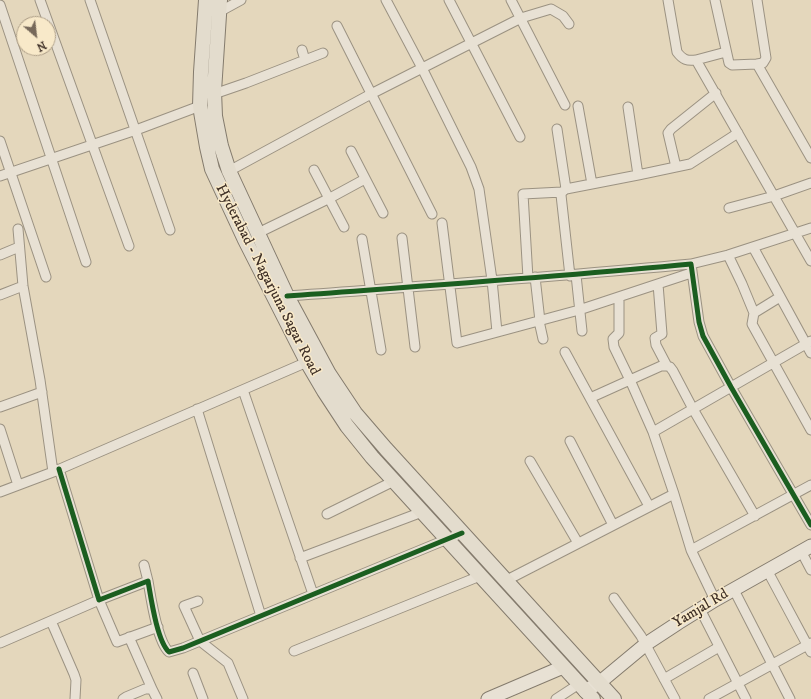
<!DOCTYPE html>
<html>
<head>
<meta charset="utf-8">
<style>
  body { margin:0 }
  #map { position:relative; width:811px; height:699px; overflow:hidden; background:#e4d7bc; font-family:"IM FELL DW Pica",serif }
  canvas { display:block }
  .north { position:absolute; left:16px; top:16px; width:40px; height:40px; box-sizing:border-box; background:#f8e9c9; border:1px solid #ad9e87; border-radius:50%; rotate:152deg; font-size:11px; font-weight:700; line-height:16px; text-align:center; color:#3d2e25 }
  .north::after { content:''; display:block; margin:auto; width:14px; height:18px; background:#77695a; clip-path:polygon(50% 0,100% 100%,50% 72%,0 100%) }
</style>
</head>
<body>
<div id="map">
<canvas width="811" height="699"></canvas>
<div class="north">N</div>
</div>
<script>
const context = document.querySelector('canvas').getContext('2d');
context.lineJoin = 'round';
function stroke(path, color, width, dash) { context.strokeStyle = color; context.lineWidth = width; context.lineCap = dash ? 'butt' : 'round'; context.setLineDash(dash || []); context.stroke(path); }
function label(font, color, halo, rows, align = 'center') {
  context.font = font + ' "IM FELL DW Pica",serif'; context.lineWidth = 3; context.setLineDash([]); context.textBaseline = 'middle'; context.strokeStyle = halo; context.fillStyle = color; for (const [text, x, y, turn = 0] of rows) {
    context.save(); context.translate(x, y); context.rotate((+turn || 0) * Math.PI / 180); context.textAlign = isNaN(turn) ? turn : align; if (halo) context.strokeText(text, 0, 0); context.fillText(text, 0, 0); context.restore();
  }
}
const street = new Path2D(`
  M 40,0 L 129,246
  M 90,0 L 170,230
  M 386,0 L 422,68 L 471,167 L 479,189 L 492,280 L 497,332
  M 449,0 L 520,137
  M 511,0 L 565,105
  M 668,0 L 677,52 C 683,60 687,61 696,60 L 811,261
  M 715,0 L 729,63 L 732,65 L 757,64 L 811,158
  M 757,0 L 766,58 L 763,63 L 757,64
  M 0,5 L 86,262
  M 219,12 L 241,0
  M 337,26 L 432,214
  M 302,50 L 305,60
  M 696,60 L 726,52
  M 214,94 L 246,83 L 323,53
  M 578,106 L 592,184
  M 628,107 L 638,175
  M 557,129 L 566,189
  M 0,141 L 46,277
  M 351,151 L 383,213
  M 676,167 L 668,133 L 671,129 L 716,93
  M 314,170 L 344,227
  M 229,171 L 371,94 L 521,18 L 551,9 L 563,16 L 569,24
  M 0,176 L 136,130 L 200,106
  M 729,208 L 774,196 L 811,183
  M 442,223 L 457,343 L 579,310 L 691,273
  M 18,229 L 23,286 L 40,380 L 53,472
  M 258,233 L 330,198 L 365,179
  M 402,238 L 415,347
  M 362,239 L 381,350
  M 753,247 L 811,353
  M 0,255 L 19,247
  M 728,255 L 742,284 L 754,313
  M 691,264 L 728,255 L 811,228
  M 576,275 L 582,331
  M 570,276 L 561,195 L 562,192 L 566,189 L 638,175 L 690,164 L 738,133
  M 535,277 L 540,321
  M 528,278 L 523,194 L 562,192
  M 658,284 L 662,334 L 655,338 L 656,345 L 667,366 L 670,367 L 673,371 L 693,409 L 755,516
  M 0,295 L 23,286
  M 287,296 C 422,286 557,277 691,264 L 699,322 L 703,336 L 731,387 L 811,525
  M 619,297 L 619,333 L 613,339 L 614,347 L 630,380 L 653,432 L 674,494 L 691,550 L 715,600
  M 780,297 L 754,313 L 752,324 L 811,430
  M 539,321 L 543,339
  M 565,352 L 649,506
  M 243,390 L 313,594
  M 590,398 L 661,366 L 667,366
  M 0,407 L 42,392
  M 197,409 L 261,616
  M 0,429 L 18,485
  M 653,432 L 811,341
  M 570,441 L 613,525
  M 530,461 L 578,543
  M 59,469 L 99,600 L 148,581 C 151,598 157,641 169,652 L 183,648 L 462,533
  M 0,492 L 53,472 L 307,362
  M 327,514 L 394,481
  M 691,550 L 811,485
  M 801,551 L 811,570
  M 300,558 L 422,512
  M 144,565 L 148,581
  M 767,570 L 811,652
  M 505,581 L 674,494
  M 734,590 L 790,699
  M 614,598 L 641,636 L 675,699
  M 198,601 L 184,606 L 200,641 L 228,663 L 243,699
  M 700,609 L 746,699
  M 51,621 L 74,674 L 76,680 L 75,699
  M 129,637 L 152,689
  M 0,643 L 99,600 L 117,642 L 158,627
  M 294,651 L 480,576
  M 193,673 L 203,699
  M 664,679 L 719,647
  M 123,699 L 126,697 L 145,689 L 152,689 L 157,699
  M 556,699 L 579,684
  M 709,699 L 811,643`);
const secondary = new Path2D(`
  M 585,691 L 599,683 L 646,644 L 678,623 L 715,600 L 811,546
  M 488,699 L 563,667`);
const primary = new Path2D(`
  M 206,0 L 201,72 L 200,106 L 207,147 L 212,169 L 245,240 L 307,362 L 324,391 L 347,426 L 372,457 L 593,699
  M 220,0 L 214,91 L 215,116 L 221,146 L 229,171 L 287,296 L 329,374 L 355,413 L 386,449 L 614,699`);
const cycleway = new Path2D(`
  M 287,296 C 422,286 557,277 691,264 L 699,322 L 703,336 L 731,387 L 811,525
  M 59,469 L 99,600 L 148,581 C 151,598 157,641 169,652 L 183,648 L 462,533`);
const streetNames = [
  ["Hyderabad - Nagarjuna Sagar Road",267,280,63],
  ["Yamjal Rd",701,609,-31]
];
stroke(street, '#9b9282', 11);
stroke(secondary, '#847b6d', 15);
stroke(primary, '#847b6d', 16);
stroke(street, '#e8e1d4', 9);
stroke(secondary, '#e8e1d4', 13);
stroke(primary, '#e3dccd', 14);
stroke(cycleway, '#1b5e20', 5);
label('15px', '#3d2e25', '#f8e9c9', streetNames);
</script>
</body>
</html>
